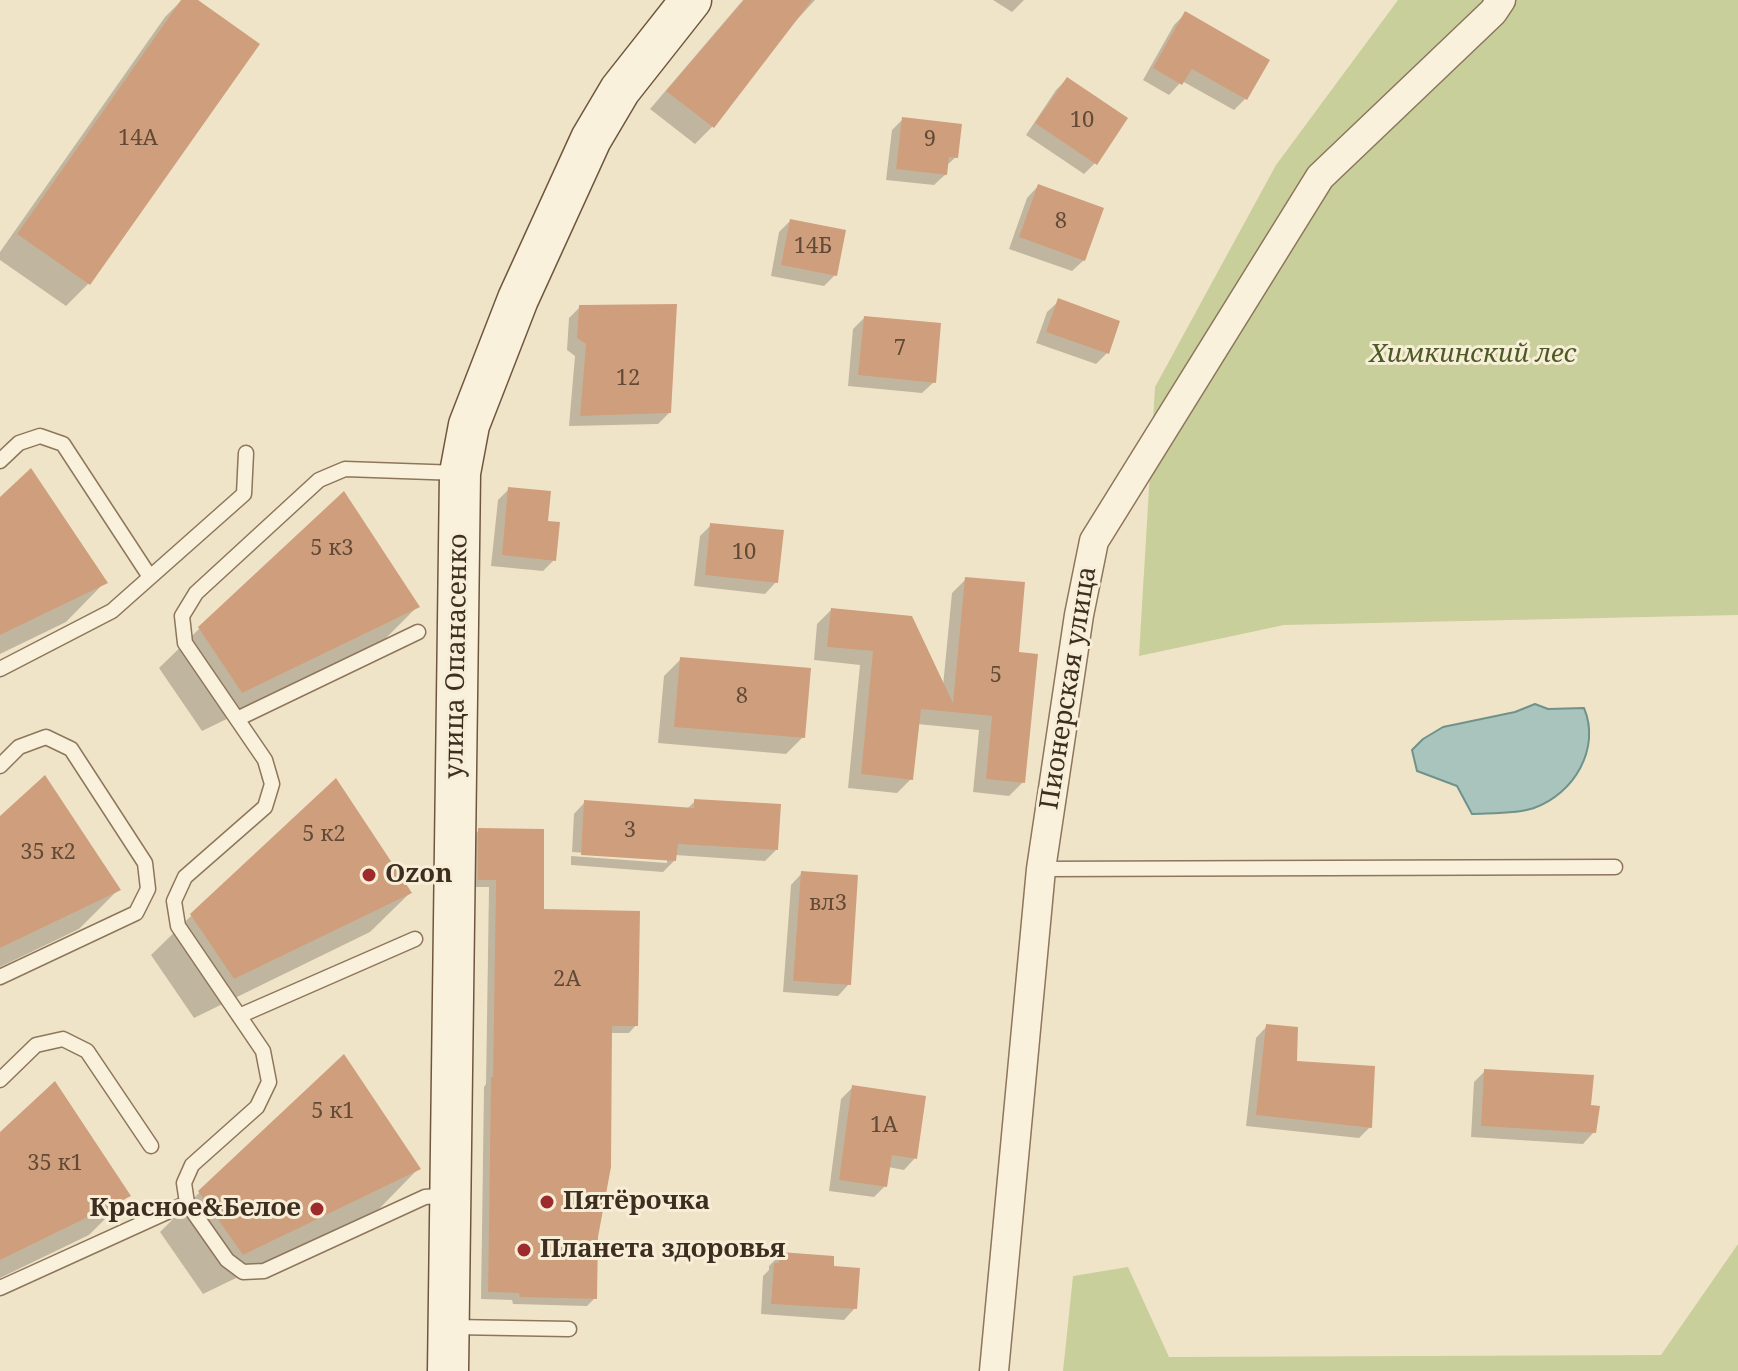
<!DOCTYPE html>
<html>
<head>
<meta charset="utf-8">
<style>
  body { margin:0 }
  canvas { display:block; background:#f0e4c8 }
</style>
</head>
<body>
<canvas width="1738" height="1371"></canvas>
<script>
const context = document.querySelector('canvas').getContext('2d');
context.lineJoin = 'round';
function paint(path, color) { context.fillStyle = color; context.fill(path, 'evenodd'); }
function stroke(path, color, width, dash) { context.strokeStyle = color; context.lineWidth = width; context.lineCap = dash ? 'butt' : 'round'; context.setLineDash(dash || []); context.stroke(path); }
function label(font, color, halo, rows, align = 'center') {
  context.font = font + ' "Noto Serif",serif'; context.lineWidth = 6; context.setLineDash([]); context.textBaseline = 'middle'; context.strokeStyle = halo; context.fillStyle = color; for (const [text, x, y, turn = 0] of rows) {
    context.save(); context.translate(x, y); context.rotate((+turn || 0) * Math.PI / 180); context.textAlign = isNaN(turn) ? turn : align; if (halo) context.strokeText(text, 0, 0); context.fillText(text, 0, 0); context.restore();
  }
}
const green = new Path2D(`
  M 1398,0 L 1738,0 L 1738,615 L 1284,625 L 1139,656 L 1155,387 L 1276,165 Z
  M 1738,1244 L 1738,1371 L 1063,1371 L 1073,1276 L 1128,1267 L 1169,1357 L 1661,1355 Z`);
const water = new Path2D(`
  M 1535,704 L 1548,709 L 1584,708 C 1601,748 1574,794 1534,808 C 1518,814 1490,813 1472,814 L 1457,786 L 1417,771 L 1412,750 L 1423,739 L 1443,727 L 1515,712 Z`);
const shadow = new Path2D(`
  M 182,0 L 194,0 L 88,284 L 66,306 L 0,260 L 0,252 L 165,17 Z
  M 743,0 L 815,0 L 793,24 L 792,23 L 712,127 L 695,144 L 650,109 Z
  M 993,0 L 1024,0 L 1012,12 Z
  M 1185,14 L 1267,61 L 1245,99 L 1234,110 L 1182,81 L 1169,95 L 1143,80 L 1174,25 Z
  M 1067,79 L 1095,163 L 1084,174 L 1026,135 L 1056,90 Z
  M 903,119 L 956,157 L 946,166 L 946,174 L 934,185 L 886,180 L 892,130 Z
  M 1038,186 L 1084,260 L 1072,271 L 1009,249 L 1027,198 Z
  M 790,221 L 835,275 L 824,286 L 771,276 L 779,232 Z
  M 1059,301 L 1107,353 L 1096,364 L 1036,343 L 1047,312 Z
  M 580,307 L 670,412 L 658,424 L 569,426 L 575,356 L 567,350 L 569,318 Z
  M 864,318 L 934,382 L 922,393 L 848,386 L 853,329 Z
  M 509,489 L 546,523 L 554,560 L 543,571 L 491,566 L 498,500 Z
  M 343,494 L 417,607 L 378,646 L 202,731 L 159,668 L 199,629 Z
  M 0,499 L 105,582 L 66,622 L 0,654 Z
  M 711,525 L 776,582 L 765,594 L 694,586 L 700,536 Z
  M 966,579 L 1016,654 L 1023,782 L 1009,796 L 973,792 L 979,730 L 917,724 L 911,779 L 897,793 L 848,788 L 860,665 L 814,660 L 817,624 L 831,610 L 943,686 L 952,593 Z
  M 681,659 L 803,737 L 786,754 L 658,743 L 664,676 Z
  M 335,781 L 410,893 L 370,932 L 194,1018 L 151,955 L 191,916 Z
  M 695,801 L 776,850 L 765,861 L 675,855 L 674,861 L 663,872 L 571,865 L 571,856 L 667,863 L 667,859 L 572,852 L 574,814 L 585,802 L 687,809 Z
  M 0,819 L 118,890 L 79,929 L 0,967 Z
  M 479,830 L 542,911 L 636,1025 L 629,1033 L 610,1033 L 596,1236 L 595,1298 L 587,1306 L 513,1304 L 512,1300 L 481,1299 L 484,1087 L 486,1084 L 489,887 L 471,887 L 471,838 Z
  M 802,873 L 849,984 L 838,996 L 783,992 L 791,885 Z
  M 1267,1026 L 1295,1063 L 1370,1127 L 1359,1138 L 1246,1126 L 1256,1038 Z
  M 1485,1071 L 1589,1107 L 1594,1132 L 1583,1144 L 1471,1137 L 1474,1082 Z
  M 852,1088 L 915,1158 L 904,1170 L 888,1167 L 885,1186 L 874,1197 L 829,1191 L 841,1099 Z
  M 0,1135 L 128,1196 L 89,1235 L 0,1278 Z
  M 418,1169 L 379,1209 L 203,1294 L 160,1232 L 200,1192 Z
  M 781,1254 L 832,1268 L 855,1308 L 844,1320 L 761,1314 L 763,1276 L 769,1270 L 769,1266 Z`);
const building = new Path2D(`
  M 181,0 L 198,0 L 260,44 L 90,285 L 17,234 Z
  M 744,0 L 812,0 L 714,128 L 666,91 Z
  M 1185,11 L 1270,60 L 1247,100 L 1192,69 L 1182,85 L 1153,68 Z
  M 1067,77 L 1128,118 L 1097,165 L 1035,123 Z
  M 902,117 L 962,124 L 958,158 L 949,157 L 947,175 L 896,169 Z
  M 1038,184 L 1104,208 L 1085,261 L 1019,237 Z
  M 790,219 L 846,230 L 837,276 L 781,265 Z
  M 1058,298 L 1120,321 L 1109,354 L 1046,332 Z
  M 677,304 L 671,413 L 580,416 L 586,344 L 577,338 L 579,305 Z
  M 864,316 L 941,323 L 936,383 L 858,375 Z
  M 31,468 L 108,583 L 0,635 L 0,497 Z
  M 508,487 L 551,491 L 548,521 L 560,522 L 556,561 L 502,555 Z
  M 344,491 L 420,607 L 242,693 L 198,627 Z
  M 710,523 L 784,530 L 778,583 L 705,575 Z
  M 965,577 L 1025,582 L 1019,652 L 1038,654 L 1025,783 L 986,779 L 992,716 L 921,709 L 913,780 L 861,774 L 873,651 L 827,647 L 831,608 L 912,616 L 953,703 Z
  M 680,657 L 811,668 L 805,738 L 674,727 Z
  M 45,775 L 121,890 L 0,948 L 0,816 Z
  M 336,778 L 412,893 L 234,979 L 190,914 Z
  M 694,799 L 781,804 L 778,850 L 678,844 L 676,861 L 581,855 L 584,800 L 694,808 Z
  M 478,828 L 544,829 L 544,909 L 640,911 L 638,1026 L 612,1026 L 611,1167 L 598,1237 L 597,1299 L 520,1297 L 519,1293 L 488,1292 L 491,1077 L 493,1077 L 496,880 L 478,880 Z
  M 801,871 L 858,875 L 851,985 L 793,981 Z
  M 1266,1024 L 1298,1027 L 1297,1061 L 1375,1066 L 1372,1128 L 1256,1115 Z
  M 344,1054 L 421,1169 L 243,1255 L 198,1191 Z
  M 1484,1069 L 1594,1075 L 1591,1105 L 1600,1106 L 1596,1133 L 1481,1126 Z
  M 55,1081 L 131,1196 L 0,1260 L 0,1132 Z
  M 852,1085 L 926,1096 L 917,1159 L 892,1155 L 887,1187 L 839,1180 Z
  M 780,1252 L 834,1256 L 834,1266 L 860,1268 L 857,1309 L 771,1304 L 774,1263 L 779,1263 Z`);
const lane = new Path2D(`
  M 0,461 L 19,443 L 40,436 L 63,444 L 150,577
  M 0,669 L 112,611 L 244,494 L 246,453
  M 237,719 L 418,632
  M 0,766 L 19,747 L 46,737 L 71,749 L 145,863 L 148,889 L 136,913 L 0,977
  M 1041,869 L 1615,867
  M 239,1016 L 415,939
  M 0,1080 L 36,1045 L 63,1039 L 87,1051 L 151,1146
  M 450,1195 L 425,1197 L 264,1271 L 243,1272 L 227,1260 L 187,1203 L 184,1183 L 192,1165 L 257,1107 L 269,1082 L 263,1051 L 178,926 L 174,901 L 185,877 L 265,807 L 272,784 L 265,760 L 185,643 L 182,616 L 196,593 L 319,480 L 345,469 L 459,473
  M 0,1288 L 187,1203
  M 453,1327 L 569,1329`);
const street = new Path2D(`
  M 994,1371 L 1041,869 L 1079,615 L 1094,541 L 1320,177 L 1493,12 L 1501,0`);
const secondary = new Path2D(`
  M 448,1371 L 460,473 L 469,425 L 518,299 L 591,139 L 620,90 L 691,0`);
const markers = [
  [369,875,8,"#9e2a2b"],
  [547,1202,8,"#9e2a2b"],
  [317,1209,8,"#9e2a2b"],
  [524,1250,8,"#9e2a2b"]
];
const numberNames = [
  ["10",1082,121],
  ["14А",138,139],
  ["9",930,140],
  ["8",1061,222],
  ["14Б",813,247],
  ["7",900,349],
  ["12",628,379],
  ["5 к3",332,549],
  ["10",744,553],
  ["5",996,676],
  ["8",742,697],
  ["3",630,831],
  ["5 к2",324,835],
  ["35 к2",48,853],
  ["вл3",828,904],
  ["2А",567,980],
  ["5 к1",333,1112],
  ["1А",884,1126],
  ["35 к1",55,1164]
];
const parkNames = [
  ["Химкинский лес",1473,355]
];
const streetNames = [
  ["улица Опанасенко",457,656,-89],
  ["Пионерская улица",1069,688,-81]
];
const poiNames = [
  ["Ozon",385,875],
  ["Пятёрочка",563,1202],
  ["Красное&Белое",301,1209,"right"],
  ["Планета здоровья",540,1250]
];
paint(green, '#c9cf9b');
paint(water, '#a9c4bc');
stroke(water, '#6f938a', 2);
paint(shadow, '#0003');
paint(building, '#cf9f7d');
stroke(lane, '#8d765c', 17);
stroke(street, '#8d765c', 31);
stroke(secondary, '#6f573f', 43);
stroke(lane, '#faf1dc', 14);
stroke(street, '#faf1dc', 28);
stroke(secondary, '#faf1dc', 40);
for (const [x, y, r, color] of markers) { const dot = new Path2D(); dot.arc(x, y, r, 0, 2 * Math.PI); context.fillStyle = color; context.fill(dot); stroke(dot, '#f7eed8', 3); }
label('22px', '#624a37', null, numberNames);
label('italic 26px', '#4d5a26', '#f7eed8', parkNames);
label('26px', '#3d2e20', '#f7eed8', streetNames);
label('bold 26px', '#3d2e20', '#f7eed8', poiNames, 'left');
</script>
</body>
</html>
